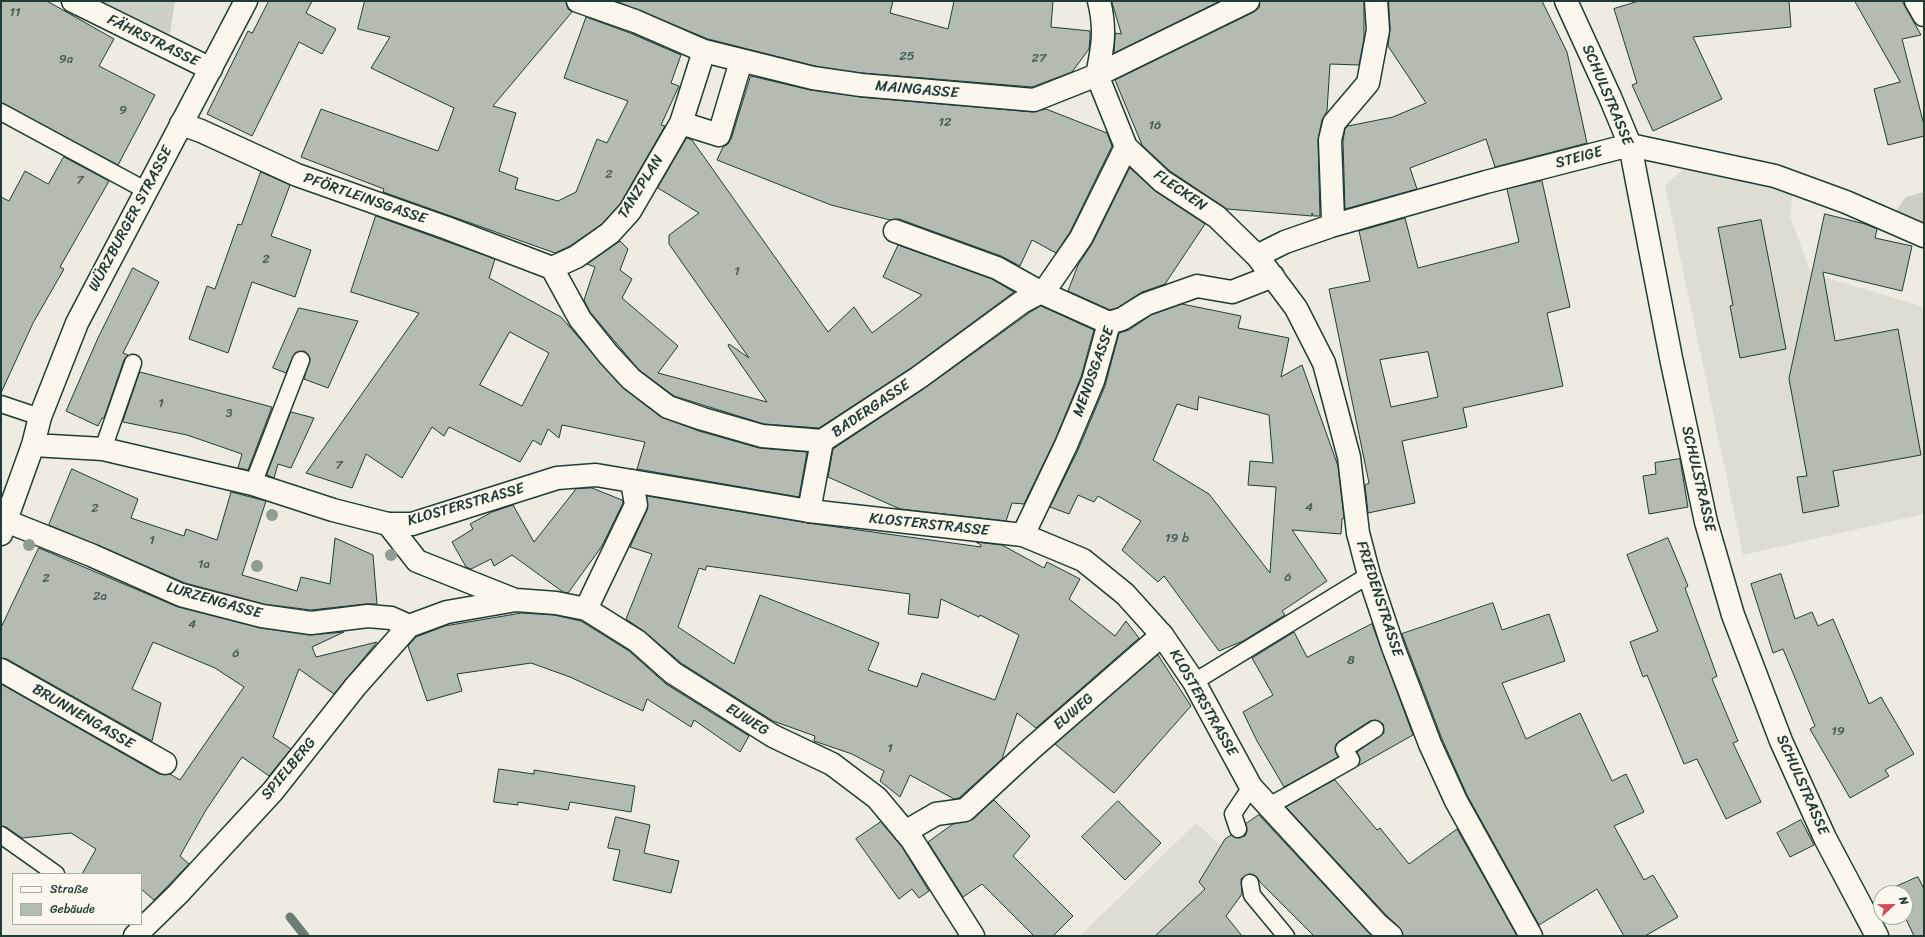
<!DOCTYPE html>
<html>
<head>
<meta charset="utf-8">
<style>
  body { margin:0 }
  #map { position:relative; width:1925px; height:937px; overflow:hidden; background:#eeece1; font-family:Sriracha,sans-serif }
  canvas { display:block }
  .frame { position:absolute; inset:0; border:2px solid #1f3d34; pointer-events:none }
  .legend { position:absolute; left:12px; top:873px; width:130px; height:52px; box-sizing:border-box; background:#fbf7ec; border:1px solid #a3ada2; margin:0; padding:5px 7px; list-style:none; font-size:12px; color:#1f3d34 }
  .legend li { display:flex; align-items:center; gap:8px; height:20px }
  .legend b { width:20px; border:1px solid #a3ada2 }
  .north { position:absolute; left:1873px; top:885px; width:40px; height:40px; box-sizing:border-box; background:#fbf7ec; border:1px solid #a3ada2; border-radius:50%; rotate:68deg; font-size:11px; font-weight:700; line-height:16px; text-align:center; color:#1f3d34 }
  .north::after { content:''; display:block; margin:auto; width:14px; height:18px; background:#d1495b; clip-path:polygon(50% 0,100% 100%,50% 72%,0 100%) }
</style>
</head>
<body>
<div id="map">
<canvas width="1925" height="937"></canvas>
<div class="frame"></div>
<ul class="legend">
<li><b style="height:5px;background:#fbf7ec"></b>Straße</li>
<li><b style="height:11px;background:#b4bbb0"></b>Gebäude</li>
</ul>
<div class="north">N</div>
</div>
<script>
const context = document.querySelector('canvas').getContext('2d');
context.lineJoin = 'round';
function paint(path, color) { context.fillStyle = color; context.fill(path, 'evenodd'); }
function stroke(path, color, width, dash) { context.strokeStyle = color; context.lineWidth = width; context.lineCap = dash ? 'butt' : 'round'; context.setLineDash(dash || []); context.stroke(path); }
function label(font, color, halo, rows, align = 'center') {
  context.font = font + ' Sriracha,sans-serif'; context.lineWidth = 3.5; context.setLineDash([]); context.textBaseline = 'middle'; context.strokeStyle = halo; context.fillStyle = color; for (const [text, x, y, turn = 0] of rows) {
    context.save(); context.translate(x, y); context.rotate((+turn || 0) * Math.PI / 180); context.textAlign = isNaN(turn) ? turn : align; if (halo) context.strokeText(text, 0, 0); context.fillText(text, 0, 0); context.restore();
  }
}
const built = new Path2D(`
  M 1689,165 L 1793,190 L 1790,216 L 1811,273 L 1924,307 L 1924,514 L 1743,555 L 1665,185 Z
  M 1196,823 L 1220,845 L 1199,882 L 1242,936 L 1080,936 Z`);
const green = new Path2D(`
  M 93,1 L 175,1 L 170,34 Z
  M 1924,192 L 1924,226 L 1895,212 L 1906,197 Z`);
const stream = new Path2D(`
  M 290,917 L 305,936`);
const building = new Path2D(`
  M 1,1 L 47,1 L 114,39 L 99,66 L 155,95 L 118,165 L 1,103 Z
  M 269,1 L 312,1 L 306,13 L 336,29 L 322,54 L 299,42 L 252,136 L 207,114 L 248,31 L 252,33 Z
  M 365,1 L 566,1 L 568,9 L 572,12 L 493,106 L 516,113 L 499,171 L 518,178 L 515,189 L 558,201 L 576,192 L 597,139 L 607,143 L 628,101 L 564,78 L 586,17 L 630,33 L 681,55 L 671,83 L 679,86 L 661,125 L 665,126 L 620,204 L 602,224 L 570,246 L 555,253 L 383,192 L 384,189 L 301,157 L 321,109 L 438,151 L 454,108 L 371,68 L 390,37 L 358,29 Z
  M 616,1 L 893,1 L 890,13 L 948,29 L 954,1 L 1053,1 L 1051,27 L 1090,31 L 1090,37 L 1089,49 L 1072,72 L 1032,87 L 862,73 L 815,66 L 708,39 Z
  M 1112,1 L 1220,1 L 1114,53 L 1115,33 L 1121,34 Z
  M 1260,1 L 1364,1 L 1364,39 L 1359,65 L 1330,64 L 1327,111 L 1322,120 L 1318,140 L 1320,216 L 1313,216 L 1312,213 L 1312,216 L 1227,209 L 1170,171 L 1142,145 L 1115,80 L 1254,12 L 1259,8 Z
  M 1389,1 L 1542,1 L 1567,52 L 1587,143 L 1495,167 L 1486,139 L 1410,168 L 1417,189 L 1345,209 L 1343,141 L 1345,129 L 1348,126 L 1393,117 L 1426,103 L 1388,46 L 1390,29 Z
  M 1639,1 L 1789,1 L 1791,27 L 1693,37 L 1722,99 L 1653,131 L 1632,85 L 1637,83 L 1614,9 Z
  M 1855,1 L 1902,1 L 1921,35 L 1902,39 L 1924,125 L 1924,136 L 1888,145 L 1874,89 L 1900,82 Z
  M 751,76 L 810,90 L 860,97 L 1033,112 L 1046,109 L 1107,133 L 1112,146 L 1070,232 L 1056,253 L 1032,240 L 1020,266 L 1001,256 L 899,219 L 890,220 L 831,205 L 717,160 L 723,147 L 728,144 L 731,139 Z
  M 687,138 L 692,140 L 828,332 L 854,307 L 872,333 L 922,295 L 883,277 L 898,245 L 992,279 L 1014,292 L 911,368 L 819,428 L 764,424 L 674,396 L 639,370 L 590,312 L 584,300 L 595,267 L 587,264 L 620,241 L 628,249 L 620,270 L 632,279 L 622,298 L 678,346 L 658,373 L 767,402 L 728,346 L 729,344 L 749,358 L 669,244 L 669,235 L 699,213 L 658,188 Z
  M 64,157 L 109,181 L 60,267 L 64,269 L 33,323 L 1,393 L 1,197 L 9,201 L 25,171 L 48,184 Z
  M 1130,168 L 1155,191 L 1205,224 L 1165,284 L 1142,292 L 1117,308 L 1110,310 L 1068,291 L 1078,265 L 1092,244 Z
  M 261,172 L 290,185 L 271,236 L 311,250 L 295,297 L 252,282 L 228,353 L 189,339 L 207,286 L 215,289 L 238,224 L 241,225 Z
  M 1542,181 L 1570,307 L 1547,313 L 1563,386 L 1463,408 L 1467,427 L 1402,441 L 1415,503 L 1368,513 L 1365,485 L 1369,483 L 1329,289 L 1370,281 L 1359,231 L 1405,218 L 1418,268 L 1519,242 L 1507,189 ZM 1428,352 L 1438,397 L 1391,407 L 1380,360 Z
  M 1825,214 L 1865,224 L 1877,229 L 1875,238 L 1912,246 L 1902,291 L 1823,272 L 1835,341 L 1898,329 L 1921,455 L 1833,471 L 1839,506 L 1803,513 L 1797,477 L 1807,476 L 1789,379 Z
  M 376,216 L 495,259 L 489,278 L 561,317 L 622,387 L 661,417 L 699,431 L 759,448 L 807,452 L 799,497 L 637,469 L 645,442 L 562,425 L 559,438 L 548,429 L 541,445 L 533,440 L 520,462 L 449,427 L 444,436 L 432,427 L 402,478 L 366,454 L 352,488 L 306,473 L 419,313 L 351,292 ZM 510,332 L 549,353 L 522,406 L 480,385 Z
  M 1761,220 L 1786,349 L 1740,358 L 1730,306 L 1733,305 L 1718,228 Z
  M 133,268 L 159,282 L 123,353 L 128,355 L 124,360 L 104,418 L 102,418 L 98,426 L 66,411 L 98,338 Z
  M 1182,304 L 1241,316 L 1238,328 L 1289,338 L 1281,377 L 1302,365 L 1338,466 L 1344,518 L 1342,519 L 1341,534 L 1292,530 L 1327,581 L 1282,611 L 1285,615 L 1243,641 L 1219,651 L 1164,576 L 1158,582 L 1122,550 L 1141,521 L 1098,496 L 1094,502 L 1078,495 L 1069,514 L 1050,507 L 1078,450 L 1105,386 L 1119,333 L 1129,330 L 1151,315 ZM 1199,397 L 1269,415 L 1273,463 L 1250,461 L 1248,485 L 1276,487 L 1270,573 L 1209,494 L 1153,460 L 1177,404 L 1197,410 Z
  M 1041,306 L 1094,330 L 1081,377 L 1055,440 L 1024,504 L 1012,503 L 1006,521 L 900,509 L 828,477 L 833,449 L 925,388 L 1029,313 Z
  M 299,308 L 358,321 L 328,388 L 304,379 L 310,359 L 308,354 L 304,351 L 295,353 L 286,373 L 273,368 Z
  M 140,372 L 272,407 L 248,470 L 238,468 L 242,454 L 187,435 L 123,422 Z
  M 291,412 L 314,418 L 291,468 L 278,464 L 274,478 L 267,475 Z
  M 1680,459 L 1688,507 L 1649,514 L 1643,476 L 1656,474 L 1655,463 Z
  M 72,469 L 138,499 L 131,518 L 184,536 L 186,529 L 217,540 L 231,492 L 266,501 L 242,575 L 297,591 L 301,577 L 330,584 L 335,538 L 373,555 L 377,604 L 366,604 L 311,610 L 264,604 L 185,583 L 49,525 Z
  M 592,488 L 622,500 L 623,503 L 602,546 L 568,593 L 563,592 L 512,555 L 494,566 L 491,559 L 471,569 L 466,567 L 452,542 L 473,529 L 470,524 L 492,512 L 513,505 L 534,542 L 576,489 Z
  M 647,496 L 808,523 L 981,547 L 981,545 L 976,542 L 1002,545 L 1044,568 L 1047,562 L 1080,579 L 1069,599 L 1115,636 L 1126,621 L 1139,638 L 1036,728 L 1017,713 L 1002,759 L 959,798 L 954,799 L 910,775 L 900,797 L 880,781 L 884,771 L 852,754 L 814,741 L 815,736 L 773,721 L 681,663 L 645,632 L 626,619 L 652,554 L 630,547 L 647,510 ZM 707,566 L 910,594 L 908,614 L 938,618 L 941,599 L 979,617 L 980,615 L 1019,635 L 995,700 L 922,673 L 917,687 L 868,670 L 879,643 L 760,595 L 734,664 L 678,627 L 699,568 L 705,570 Z
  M 1668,538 L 1688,586 L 1685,588 L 1717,676 L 1712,679 L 1738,741 L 1733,743 L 1761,802 L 1726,819 L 1697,759 L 1684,764 L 1647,675 L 1643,677 L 1630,642 L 1658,631 L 1627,555 Z
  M 39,548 L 178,607 L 260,628 L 309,635 L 344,632 L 312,647 L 316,657 L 377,642 L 334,694 L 299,669 L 273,737 L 291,749 L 269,776 L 242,757 L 206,810 L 180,856 L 189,864 L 154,900 L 141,889 L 141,874 L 82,874 L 96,849 L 71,833 L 22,838 L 6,827 L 1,826 L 1,684 L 159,774 L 170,774 L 180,780 L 244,687 L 215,668 L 153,642 L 132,689 L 161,703 L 152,741 L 7,659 L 1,658 L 1,628 Z
  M 1781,574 L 1795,619 L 1812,612 L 1818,626 L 1833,619 L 1869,704 L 1881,697 L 1914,754 L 1885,770 L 1889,776 L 1850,798 L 1810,729 L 1815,726 L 1783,649 L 1773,653 L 1751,584 Z
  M 1493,603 L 1502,630 L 1549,614 L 1565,661 L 1502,683 L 1526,739 L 1580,713 L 1612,781 L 1626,774 L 1644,812 L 1614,826 L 1644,880 L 1653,875 L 1678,917 L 1645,936 L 1624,936 L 1597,889 L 1539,925 L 1467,795 L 1442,739 L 1402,634 Z
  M 522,613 L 554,615 L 581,621 L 629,651 L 666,684 L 749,736 L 740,752 L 694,720 L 691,727 L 647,699 L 643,711 L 570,677 L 531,663 L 457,674 L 462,691 L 427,701 L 408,646 L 416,637 L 445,626 Z
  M 1372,624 L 1413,735 L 1358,766 L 1360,759 L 1357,752 L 1384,733 L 1383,724 L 1375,720 L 1370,721 L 1339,741 L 1335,749 L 1338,757 L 1284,787 L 1257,741 L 1243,712 L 1273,695 L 1252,658 L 1294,632 L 1307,657 Z
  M 1158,655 L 1191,706 L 1114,793 L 1055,744 Z
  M 499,769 L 534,774 L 534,770 L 635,786 L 631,812 L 570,802 L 568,810 L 518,802 L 518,805 L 494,802 Z
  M 1335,780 L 1377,830 L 1380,828 L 1409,864 L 1457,829 L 1517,936 L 1403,936 L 1399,927 L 1387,916 L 1286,807 Z
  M 994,800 L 1030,836 L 1013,856 L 1073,916 L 1053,936 L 1034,936 L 982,884 L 963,897 L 928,842 L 953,824 L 973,819 Z
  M 1118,801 L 1161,843 L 1125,880 L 1082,837 Z
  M 1259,815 L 1369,933 L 1372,936 L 1314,936 L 1260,882 L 1257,877 L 1249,874 L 1241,879 L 1242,894 L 1226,916 L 1242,936 L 1155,936 L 1205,889 L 1199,882 L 1225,839 L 1231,835 L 1236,838 L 1245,836 L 1247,831 L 1246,824 Z
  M 616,817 L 650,825 L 644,853 L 679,861 L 671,893 L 613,880 L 620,850 L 608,848 Z
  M 1801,820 L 1814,845 L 1790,857 L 1777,833 Z
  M 881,822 L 902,847 L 929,891 L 919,898 L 912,889 L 899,899 L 856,839 Z
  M 1918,877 L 1924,889 L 1924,936 L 1914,936 L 1905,917 L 1905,893 L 1893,893 L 1891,889 Z`);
const lane = new Path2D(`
  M 1,112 L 147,191
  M 1,404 L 40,417
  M 103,449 L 133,363
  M 253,484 L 301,360
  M 1194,682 L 1369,575
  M 1269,806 L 1351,760 L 1344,749 L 1375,729
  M 1238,829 L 1233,814 L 1251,787
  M 1,835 L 56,874
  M 1250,883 L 1252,895 L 1286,936`);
const street = new Path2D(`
  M 73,1 L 211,69
  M 578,1 L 635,21 L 704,51 L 813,78 L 861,85 L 1034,100 L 1097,75 L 1248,1
  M 1566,1 L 1610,97 L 1630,145 L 1671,358 L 1706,522 L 1733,615 L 1781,741 L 1825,838 L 1877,936
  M 1916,1 L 1924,15
  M 1097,75 L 1126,147 L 1162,181 L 1217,217 L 1257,256 L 1296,308 L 1324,363 L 1349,457 L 1358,533 L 1369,575 L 1393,647 L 1430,744 L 1456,801 L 1531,936
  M 1097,75 C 1103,47 1106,29 1099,1
  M 681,123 L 719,135 L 741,61
  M 181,124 L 201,131 L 297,175 L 447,228 L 552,268
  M 1331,226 L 1333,220 L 1330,140 L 1334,123 L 1368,83 L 1378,30 L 1376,1
  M 895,231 L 997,268 L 1040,292 L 1109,323
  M 1257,256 L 1285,242 L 1331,226 L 1486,182 L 1630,145 L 1775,176 L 1846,202 L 1924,236
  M 552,268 L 580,319 L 608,354 L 631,379 L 668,407 L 703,419 L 762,436 L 822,441 L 918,378 L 1022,302 L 1045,290 L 1081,238 L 1126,147
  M 552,268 L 576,257 L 610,233 L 630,211 L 681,123 L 704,51
  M 1109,323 L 1122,319 L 1146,304 L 1197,286 L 1232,292 L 1273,276
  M 809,511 L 822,441
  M 1,519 L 91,555 L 181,595 L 262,616 L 311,623 L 368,616 L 391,618 L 409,626
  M 388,524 L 417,561 L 515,600
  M 1023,535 L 1066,445 L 1093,381 L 1109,323
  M 586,609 L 636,505 L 632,481
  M 1,670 L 165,763
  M 905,832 L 936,814 L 965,810 L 1031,749 L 1162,635
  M 135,936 L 178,894 L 273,791 L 355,687 L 409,626 L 447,612 L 516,600 L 556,603 L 586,609 L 637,641 L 673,673 L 773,736 L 832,764 L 877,798 L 912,840 L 973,936`);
const secondary = new Path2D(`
  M 33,445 L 103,449 L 253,484 L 333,510 L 388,524 L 412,524 L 557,478 L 596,475 L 809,511 L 1023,535 L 1083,560 L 1125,594 L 1162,635 L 1194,682 L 1251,787 L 1378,925 L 1391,936
  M 1,534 L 33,445 L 40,417 L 77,323 L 246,1`);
const trees = [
  [272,515],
  [29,545],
  [391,555],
  [257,566]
];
const numberNames = [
  ["11",15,13],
  ["25",907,57],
  ["27",1039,59],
  ["9a",66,60],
  ["9",123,111],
  ["12",945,123],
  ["16",1155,126],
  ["2",609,175],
  ["7",80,181],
  ["2",266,260],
  ["1",737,272],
  ["1",161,404],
  ["3",229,414],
  ["7",339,466],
  ["4",1309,508],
  ["2",95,509],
  ["19 b",1177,539],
  ["1",152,541],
  ["1a",204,565],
  ["6",1288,578],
  ["2",46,579],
  ["2a",100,597],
  ["4",192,625],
  ["6",236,654],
  ["8",1351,661],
  ["19",1838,732],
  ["1",890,749]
];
const streetNames = [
  ["FÄHRSTRASSE",153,41,26],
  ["MAINGASSE",917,90,5],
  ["SCHULSTRASSE",1607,95,67],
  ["STEIGE",1579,158,-15],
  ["TANZPLAN",641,187,-58],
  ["FLECKEN",1180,191,35],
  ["PFÖRTLEINSGASSE",365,199,19],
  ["WÜRZBURGER STRASSE",131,219,-62],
  ["MENDSGASSE",1094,372,-70],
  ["BADERGASSE",871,409,-34],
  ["SCHULSTRASSE",1698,479,77],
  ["KLOSTERSTRASSE",466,505,-16],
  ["KLOSTERSTRASSE",929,525,6],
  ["FRIEDENSTRASSE",1379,599,72],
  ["LURZENGASSE",214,601,16],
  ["KLOSTERSTRASSE",1203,703,60],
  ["EUWEG",1074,712,-41],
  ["BRUNNENGASSE",83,717,30],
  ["EUWEG",747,720,32],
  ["SPIELBERG",289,769,-50],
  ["SCHULSTRASSE",1802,785,66]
];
paint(built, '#ddddd2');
paint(green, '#cbcfc4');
stroke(stream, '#6c7d74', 9);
paint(building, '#b4bbb0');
stroke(building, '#1f3d34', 1);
stroke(lane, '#1f3d34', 19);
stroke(street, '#1f3d34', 25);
stroke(secondary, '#1f3d34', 25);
stroke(lane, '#fbf7ec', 16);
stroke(street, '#fbf7ec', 22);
stroke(secondary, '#fbf7ec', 22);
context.fillStyle = '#8f9c92';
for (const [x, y] of trees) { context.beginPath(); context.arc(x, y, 6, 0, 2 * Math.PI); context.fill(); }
label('13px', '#445c53', null, numberNames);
label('15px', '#1f3d34', '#fbf7ec', streetNames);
</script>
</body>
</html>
